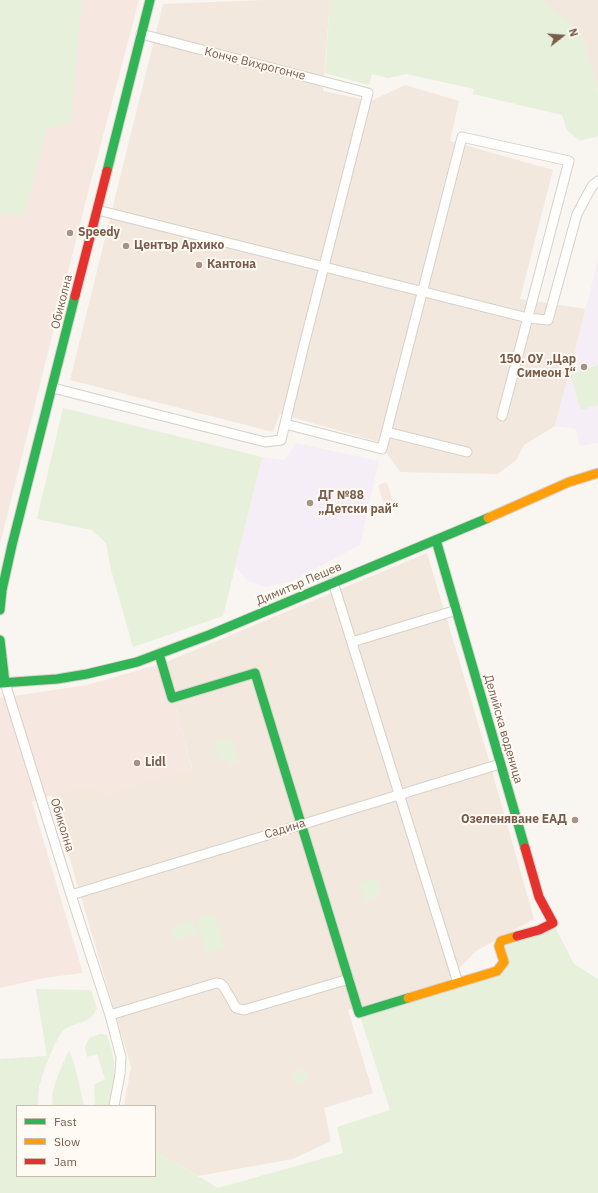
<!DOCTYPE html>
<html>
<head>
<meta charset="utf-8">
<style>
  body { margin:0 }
  #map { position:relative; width:598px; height:1193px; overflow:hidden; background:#f9f5f0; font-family:"IBM Plex Sans",sans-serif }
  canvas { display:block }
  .legend { position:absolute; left:16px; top:1105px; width:140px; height:72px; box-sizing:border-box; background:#fffaf3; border:1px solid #cabbb1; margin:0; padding:5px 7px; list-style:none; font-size:12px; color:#7a5c4d }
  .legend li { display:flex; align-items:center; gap:8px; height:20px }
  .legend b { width:20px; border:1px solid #cabbb1 }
  .north { position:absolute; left:542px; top:16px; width:40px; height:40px; -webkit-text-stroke:3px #fffaf3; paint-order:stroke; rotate:73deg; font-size:11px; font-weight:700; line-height:16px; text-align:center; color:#7a5c4d }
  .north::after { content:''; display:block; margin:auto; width:14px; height:18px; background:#7a5c4d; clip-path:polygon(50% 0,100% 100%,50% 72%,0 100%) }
</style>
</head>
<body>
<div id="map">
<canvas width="598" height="1193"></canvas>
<ul class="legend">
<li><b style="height:5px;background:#30b455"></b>Fast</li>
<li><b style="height:5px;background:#ff9f0a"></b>Slow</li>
<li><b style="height:5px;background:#e5322d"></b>Jam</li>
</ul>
<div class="north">N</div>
</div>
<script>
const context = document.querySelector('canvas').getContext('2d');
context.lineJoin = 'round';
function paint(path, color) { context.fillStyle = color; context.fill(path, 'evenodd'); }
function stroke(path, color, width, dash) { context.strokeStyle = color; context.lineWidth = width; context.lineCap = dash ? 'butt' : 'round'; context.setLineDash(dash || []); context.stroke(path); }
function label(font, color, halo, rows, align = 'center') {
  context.font = font + ' "IBM Plex Sans",sans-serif'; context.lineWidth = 4; context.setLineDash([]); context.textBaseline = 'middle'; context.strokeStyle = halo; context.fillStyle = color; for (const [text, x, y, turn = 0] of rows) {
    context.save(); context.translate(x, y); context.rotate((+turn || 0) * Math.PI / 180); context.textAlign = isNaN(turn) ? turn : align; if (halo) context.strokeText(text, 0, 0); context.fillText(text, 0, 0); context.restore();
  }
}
const residential = new Path2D(`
  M 265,0 L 330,0 L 323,91 L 371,101 L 405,85 L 459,101 L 450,141 L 553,170 L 520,299 L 586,309 L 555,426 L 524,445 L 516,460 L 498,474 L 400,472 L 379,442 L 280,414 L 273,432 L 70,380 L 163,4 Z
  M 541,0 L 598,0 L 598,91 L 582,38 Z
  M 427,553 L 486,750 L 534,919 L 476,951 L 448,980 L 348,1010 L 373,1093 L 324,1108 L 331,1141 L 293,1159 L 198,1176 L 155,1151 L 155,1106 L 124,1106 L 131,1067 L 51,795 L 86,785 L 192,768 L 164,663 Z`);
const commercial = new Path2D(`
  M 0,0 L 139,0 L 85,204 L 0,544 Z
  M 387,482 L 395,509 L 386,512 L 378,485 Z
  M 164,663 L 192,769 L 105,795 L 87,786 L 52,795 L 32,802 L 83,973 L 44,978 L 0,988 L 0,698 L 87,685 Z`);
const education = new Path2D(`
  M 598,261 L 598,443 L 579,446 L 576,429 L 555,426 Z
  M 296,443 L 379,461 L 360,545 L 292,581 L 265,587 L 248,581 L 235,567 L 262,457 L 284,460 Z`);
const green = new Path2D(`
  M 0,0 L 82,0 L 71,123 L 47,129 L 24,215 L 0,214 Z
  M 330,0 L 541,0 L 570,22 L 582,38 L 598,91 L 598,136 L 580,141 L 567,130 L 562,115 L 473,94 L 474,89 L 406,74 L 388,78 L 372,74 L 369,85 L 325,73 Z
  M 598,365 L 598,405 L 581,410 L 570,374 Z
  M 63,408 L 262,457 L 223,616 L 133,647 L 111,570 L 106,543 L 92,530 L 37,519 Z
  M 231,738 L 239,761 L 229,765 L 226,758 L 219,760 L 214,743 Z
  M 377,877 L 381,890 L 377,891 L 378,896 L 364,901 L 359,883 Z
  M 214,914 L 225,947 L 206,953 L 196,919 Z
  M 193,920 L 197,933 L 174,940 L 170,927 Z
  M 553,923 L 574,964 L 598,979 L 598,1193 L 0,1193 L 0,1059 L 47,1056 L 36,989 L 91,990 L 97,1008 C 91,1025 73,1022 64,1030 C 54,1040 43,1073 39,1087 C 38,1093 38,1100 38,1106 L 17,1106 L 17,1176 L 155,1176 L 155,1151 L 218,1188 L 343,1153 L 337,1127 L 390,1110 L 359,1013 L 497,971 L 499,946 Z
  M 100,1034 L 107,1035 C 116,1056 117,1083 109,1106 L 95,1106 L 94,1085 L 105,1079 L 97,1054 L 87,1057 L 85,1047 L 89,1038 Z
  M 69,1050 L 74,1063 L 84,1105 L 84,1106 L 53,1106 C 49,1090 63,1065 69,1050 Z
  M 304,1069 L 308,1080 L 295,1084 L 292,1073 Z`);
const street = new Path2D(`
  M 97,210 L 528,318 L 548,320 L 577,214 L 592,186 L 598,181
  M 53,388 L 265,442 L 281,440 L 303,349 L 368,93 L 141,34
  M 285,424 L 382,449 L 462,137 L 569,161 L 502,416
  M 387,432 L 467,452
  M 333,582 L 458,983
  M 352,642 L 457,610
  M 5,683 L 71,895 L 110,1015 L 121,1057 L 120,1074 L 114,1106
  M 71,895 L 500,764
  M 110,1015 L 216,983 L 221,984 L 224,987 L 236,1008 L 244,1010 L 349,979`);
const fast = new Path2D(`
  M 107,171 L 150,0
  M 436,540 L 525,848
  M 0,610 L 2,590 L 12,545 L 75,296
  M 0,640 L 5,683
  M 159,654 L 172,698 L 255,673 L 359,1013 L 408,998
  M 0,683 L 57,679 L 87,674 L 137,662 L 209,635 L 488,518`);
const slow = new Path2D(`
  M 488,518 L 569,482 L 598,473
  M 408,998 L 497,971 L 504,962 L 499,946 L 501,941 L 517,936`);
const jam = new Path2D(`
  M 75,296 L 107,171
  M 517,936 L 539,930 L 553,923 L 539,897 L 525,848`);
const markers = [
  [70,233,4,"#a69286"],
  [126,246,4,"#a69286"],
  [199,265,4,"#a69286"],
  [584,367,4,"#a69286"],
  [310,503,4,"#a69286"],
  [137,763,4,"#a69286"],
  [575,820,4,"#a69286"]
];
const streetNames = [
  ["Конче Вихрогонче",255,64,14],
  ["Обиколна",62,302,-76],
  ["Димитър Пешев",299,584,-23],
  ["Делийска воденица",503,729,74],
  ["Обиколна",62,825,73],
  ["Садина",285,829,-17]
];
const poiNames = [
  ["Speedy",78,233],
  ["Център Архико",134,246],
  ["Кантона",207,265],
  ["150. ОУ „Цар",576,360,"right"],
  ["Симеон I“",576,374,"right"],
  ["ДГ №88",318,496],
  ["„Детски рай“",318,510],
  ["Lidl",145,763],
  ["Озеленяване ЕАД",567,820,"right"]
];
paint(residential, '#f2e8de');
paint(commercial, '#f6e8e1');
paint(education, '#f6eef6');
paint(green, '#e7f0db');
stroke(street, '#d7d1cb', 11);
stroke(fast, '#d9d2cb', 11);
stroke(slow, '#d9d2cb', 11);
stroke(jam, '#d9d2cb', 11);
stroke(street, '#fefefd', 9);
stroke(fast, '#30b455', 9);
stroke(slow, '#ff9f0a', 9);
stroke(jam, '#e5322d', 9);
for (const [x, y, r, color] of markers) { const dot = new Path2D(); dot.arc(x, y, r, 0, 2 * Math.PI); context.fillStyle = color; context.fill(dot); stroke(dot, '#fffaf3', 1.5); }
label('12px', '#7a5c4d', '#fffaf3', streetNames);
label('bold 12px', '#7a5c4d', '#fffaf3', poiNames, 'left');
</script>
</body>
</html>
